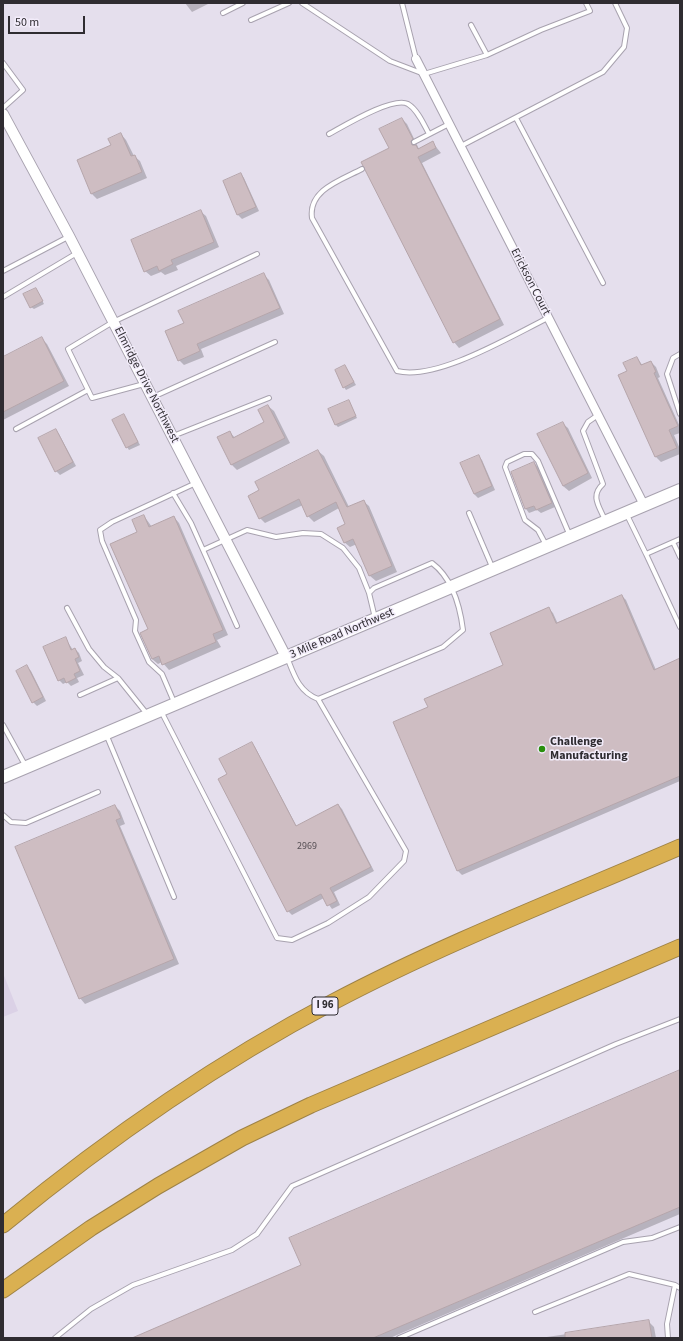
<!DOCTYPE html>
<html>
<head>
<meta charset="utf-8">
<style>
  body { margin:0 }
  #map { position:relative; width:683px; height:1341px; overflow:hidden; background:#e5dfed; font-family:"Source Sans 3",sans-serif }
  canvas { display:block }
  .frame { position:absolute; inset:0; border:4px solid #2f2c31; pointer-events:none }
  .scale { position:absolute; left:8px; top:16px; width:77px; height:18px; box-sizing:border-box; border:2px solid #2f2c31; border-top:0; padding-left:5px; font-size:12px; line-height:14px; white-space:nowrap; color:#2f2c31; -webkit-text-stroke:3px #f2ecfa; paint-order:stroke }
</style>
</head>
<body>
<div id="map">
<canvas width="683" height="1341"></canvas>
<div class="frame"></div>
<div class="scale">50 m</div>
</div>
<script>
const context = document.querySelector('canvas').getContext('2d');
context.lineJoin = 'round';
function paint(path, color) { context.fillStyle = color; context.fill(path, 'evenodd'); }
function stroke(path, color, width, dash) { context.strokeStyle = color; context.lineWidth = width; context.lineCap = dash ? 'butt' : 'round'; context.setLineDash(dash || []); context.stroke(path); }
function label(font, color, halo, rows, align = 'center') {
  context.font = font + ' "Source Sans 3",sans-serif'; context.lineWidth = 3; context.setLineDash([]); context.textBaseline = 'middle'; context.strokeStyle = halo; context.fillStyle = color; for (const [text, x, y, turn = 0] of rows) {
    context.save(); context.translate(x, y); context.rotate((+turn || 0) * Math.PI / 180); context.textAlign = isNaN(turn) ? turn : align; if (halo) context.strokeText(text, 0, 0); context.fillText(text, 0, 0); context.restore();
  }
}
const built = new Path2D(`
  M 3,973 L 18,1011 L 3,1017 Z`);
const shadow = new Path2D(`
  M 185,3 L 210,3 L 192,12 Z
  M 402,119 L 407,124 L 419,149 L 432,142 L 441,153 L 422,163 L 504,325 L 459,348 L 454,342 L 390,149 Z
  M 121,134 L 126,140 L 134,156 L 140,161 L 147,178 L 97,199 L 92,194 L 78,160 L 112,145 Z
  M 241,174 L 244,178 L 259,211 L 242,219 L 238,215 L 224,181 Z
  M 200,211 L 206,216 L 219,247 L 176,266 L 178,270 L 165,275 L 161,272 L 151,276 L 145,271 Z
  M 264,275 L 269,280 L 284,314 L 201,349 L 204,357 L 184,365 L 179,360 L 185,324 Z
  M 36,289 L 44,304 L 34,309 L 31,307 Z
  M 42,339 L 47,344 L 69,386 L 3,420 L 3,358 Z
  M 637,358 L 643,366 L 651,362 L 656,367 L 660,377 L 658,378 L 680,427 L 680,433 L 674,435 L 680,449 L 680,454 L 661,462 L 656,457 L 619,376 L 628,372 Z
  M 345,366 L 356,385 L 346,390 L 344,387 Z
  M 349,401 L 357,418 L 338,427 L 335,424 Z
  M 268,406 L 274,411 L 290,443 L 237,470 L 232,465 L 218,438 L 230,432 L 235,438 L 266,422 Z
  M 124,415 L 140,445 L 129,450 L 127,447 Z
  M 562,423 L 568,428 L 592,478 L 569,491 L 563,486 Z
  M 55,430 L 59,434 L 76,466 L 60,475 L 56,471 Z
  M 318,451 L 324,456 L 349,507 L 363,501 L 369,506 L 397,572 L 376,581 L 370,576 L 357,544 L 350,547 L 344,542 L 346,525 L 339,508 L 314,522 L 308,516 L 303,505 L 265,523 L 260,518 L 260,490 Z
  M 478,456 L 482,460 L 495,490 L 478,498 L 474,494 Z
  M 534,463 L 538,467 L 555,507 L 541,513 L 537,510 L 529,513 L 526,509 L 512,473 Z
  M 144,516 L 152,527 L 174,517 L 179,523 L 228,635 L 217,640 L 221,647 L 169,670 L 162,662 L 158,664 L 152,659 L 139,532 Z
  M 622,596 L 626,600 L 656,670 L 680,660 L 680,781 L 462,875 L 458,871 L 395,723 L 429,708 L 505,666 L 549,609 L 553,613 L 558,624 Z
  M 65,638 L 73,650 L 75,649 L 79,653 L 82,661 L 78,663 L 84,675 L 77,678 L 79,682 L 71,686 L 67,682 L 63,684 L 59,680 Z
  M 27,667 L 31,671 L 46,701 L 37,706 L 33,702 Z
  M 252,743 L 255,747 L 297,827 L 338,805 L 342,809 L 374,871 L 334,892 L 340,905 L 332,909 L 324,898 L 292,915 L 288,911 L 229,775 Z
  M 115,806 L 120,811 L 125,824 L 120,826 L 179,964 L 85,1004 L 80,998 Z
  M 680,1071 L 680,1214 L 390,1338 L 134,1338 L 303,1266 Z
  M 649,1322 L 654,1327 L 656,1338 L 540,1338 Z`);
const building = new Path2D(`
  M 402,118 L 413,139 L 411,141 L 412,145 L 416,145 L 418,149 L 433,141 L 436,148 L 418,157 L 500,319 L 453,343 L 361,162 L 389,148 L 379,129 Z
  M 121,133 L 131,156 L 135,155 L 142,172 L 91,194 L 77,160 L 111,145 L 108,139 Z
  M 241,173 L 256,207 L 237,215 L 223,181 Z
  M 201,210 L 214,242 L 171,260 L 173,264 L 159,271 L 157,266 L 144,272 L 131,240 Z
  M 264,273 L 280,308 L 197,344 L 200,351 L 178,361 L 165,331 L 184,323 L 178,311 Z
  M 36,288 L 43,301 L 30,308 L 23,294 Z
  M 42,337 L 64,381 L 3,412 L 3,357 Z
  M 637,357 L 641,365 L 651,361 L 656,372 L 654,373 L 678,426 L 669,430 L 677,448 L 655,457 L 618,375 L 627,371 L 623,363 Z
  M 345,365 L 354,382 L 343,388 L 335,370 Z
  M 349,400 L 356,416 L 335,425 L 328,409 Z
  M 268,405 L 285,438 L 231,465 L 217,437 L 230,431 L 233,438 L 264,422 L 258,410 Z
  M 124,414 L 138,442 L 126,448 L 112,420 Z
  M 563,422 L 588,473 L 563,486 L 537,434 Z
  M 56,429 L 73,462 L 55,472 L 38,438 Z
  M 318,450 L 347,507 L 364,500 L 392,566 L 369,576 L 353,539 L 344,543 L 337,528 L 345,524 L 336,502 L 307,517 L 299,499 L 259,519 L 248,496 L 259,490 L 255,482 Z
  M 479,455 L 492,486 L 474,494 L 460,463 Z
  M 534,462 L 552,503 L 536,510 L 534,506 L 525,509 L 511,472 Z
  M 144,515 L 149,527 L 174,516 L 223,630 L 213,634 L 216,642 L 162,665 L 159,656 L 152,659 L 140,633 L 148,629 L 110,544 L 137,532 L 132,520 Z
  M 622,595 L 654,670 L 680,658 L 680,776 L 457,871 L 393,722 L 428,707 L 424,699 L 503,665 L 490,633 L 549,607 L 556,623 Z
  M 66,637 L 71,650 L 75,648 L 79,657 L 75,659 L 80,671 L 74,674 L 76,678 L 66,683 L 64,678 L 58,681 L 43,647 Z
  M 27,665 L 43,697 L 32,703 L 16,671 Z
  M 252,742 L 296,826 L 338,804 L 371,867 L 330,888 L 337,901 L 327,906 L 321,894 L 287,912 L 218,779 L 227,774 L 219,759 Z
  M 115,805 L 121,818 L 116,820 L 174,959 L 79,999 L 15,847 Z
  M 680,1070 L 680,1207 L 373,1338 L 132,1338 L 301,1265 L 289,1238 Z
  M 649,1320 L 652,1338 L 565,1338 L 565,1333 Z`);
const service = new Path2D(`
  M 302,3 L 390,61 L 424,74 L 487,55 L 541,30 L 590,11 L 586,3
  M 402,3 L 416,59
  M 223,13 L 243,3
  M 251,20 L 289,3
  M 471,25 L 487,55
  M 3,63 L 23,90 L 3,108
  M 516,118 L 603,283
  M 329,134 C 344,126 393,96 408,104 C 418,110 424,125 429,134
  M 414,142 L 449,124
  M 461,146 L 603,72 L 624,47 L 627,28 L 615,3
  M 362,169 C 341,180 308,190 312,218 L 397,371 C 437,381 511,336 548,318
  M 3,271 L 68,237
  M 3,297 L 77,253
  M 680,354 L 673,358 L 667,374 L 680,414
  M 144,384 L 92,398 L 68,349 L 113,322 L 257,254
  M 153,397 L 275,342
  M 598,415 L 588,422 L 583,431 L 603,484 C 590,496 599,506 605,520
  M 16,429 L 88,390
  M 173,436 L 269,398
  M 173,493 L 191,523 L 237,626
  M 469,513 L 493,569
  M 627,515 L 646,554 L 680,539
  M 673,542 L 680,557
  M 546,545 L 538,530 L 525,520 L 505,467 L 507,462 L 524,454 L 532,454 L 538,461 L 570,536
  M 203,550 L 247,530 L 276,537 L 303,533 L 321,534 L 343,548 L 359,568 L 369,593
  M 646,554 L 680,627
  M 67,608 L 89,649 L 104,667 L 118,678 L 147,714
  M 287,657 C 294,675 299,692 318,699 L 443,647 L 463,630 C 460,606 452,578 432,563 L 374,588 L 369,593 L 375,618
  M 80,695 L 118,678
  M 174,702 L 162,674 L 149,662 L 135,631 L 136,620 L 102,541 L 100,530 L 112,522 L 196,483
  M 161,711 L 277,938 L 292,940 L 328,923 L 369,897 L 404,861 L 406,851 L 318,699
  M 3,725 L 25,765
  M 106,734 L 174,897
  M 3,815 L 11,822 L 26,823 L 98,792
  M 535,1312 L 629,1274 L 675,1285 L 680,1288
  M 55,1338 L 91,1309 L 133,1285 L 232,1250 L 257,1234 L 292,1186 L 616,1044 L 680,1019
  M 399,1338 L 623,1242 L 652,1238 L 680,1227
  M 668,1338 L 667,1324 L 675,1285`);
const minor = new Path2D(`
  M 416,59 L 644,505`);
const tertiary = new Path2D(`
  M 3,114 L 69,236 L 286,657`);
const secondary = new Path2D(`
  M 3,777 L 680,490`);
const motorway = new Path2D(`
  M 3,1225 C 106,1140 215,1064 333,1002 C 445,943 564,897 680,847
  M 3,1290 L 91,1228 L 158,1186 L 242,1138 L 311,1105 L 680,947`);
const markers = [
  [542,749,4,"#298f0d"]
];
const numberNames = [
  ["2969",307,847]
];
const shields = [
  [325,1006,26]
];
const shieldNames = [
  ["I 96",325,1006]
];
const streetNames = [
  ["Erickson Court",530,282,63],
  ["Elmridge Drive Northwest",146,385,63],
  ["3 Mile Road Northwest",342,634,-23]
];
const poiNames = [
  ["Challenge",550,742],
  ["Manufacturing",550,756]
];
paint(built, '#dbd1e6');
paint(shadow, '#0003');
paint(building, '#cebdc2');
stroke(building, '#b5a5aa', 1);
stroke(service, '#a8a2af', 6);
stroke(minor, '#a8a2af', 10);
stroke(tertiary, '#a8a2af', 12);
stroke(secondary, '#a8a2af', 14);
stroke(motorway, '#9e8246', 17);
stroke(service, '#fff', 4);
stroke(minor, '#fff', 8);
stroke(tertiary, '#fff', 10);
stroke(secondary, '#fff', 12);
stroke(motorway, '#dab051', 15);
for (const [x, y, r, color] of markers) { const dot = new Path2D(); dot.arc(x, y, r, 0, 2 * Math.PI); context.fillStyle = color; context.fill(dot); stroke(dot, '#f2ecfa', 1.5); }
label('10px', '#575055', null, numberNames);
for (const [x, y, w] of shields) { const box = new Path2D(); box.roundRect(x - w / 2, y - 9, w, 18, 3); context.fillStyle = '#f2ecfa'; context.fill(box); stroke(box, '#2f2c31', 1); }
label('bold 11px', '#2f2c31', null, shieldNames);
label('12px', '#2f2c31', '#f2ecfa', streetNames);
label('bold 12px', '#2f2c31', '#f2ecfa', poiNames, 'left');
</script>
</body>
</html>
